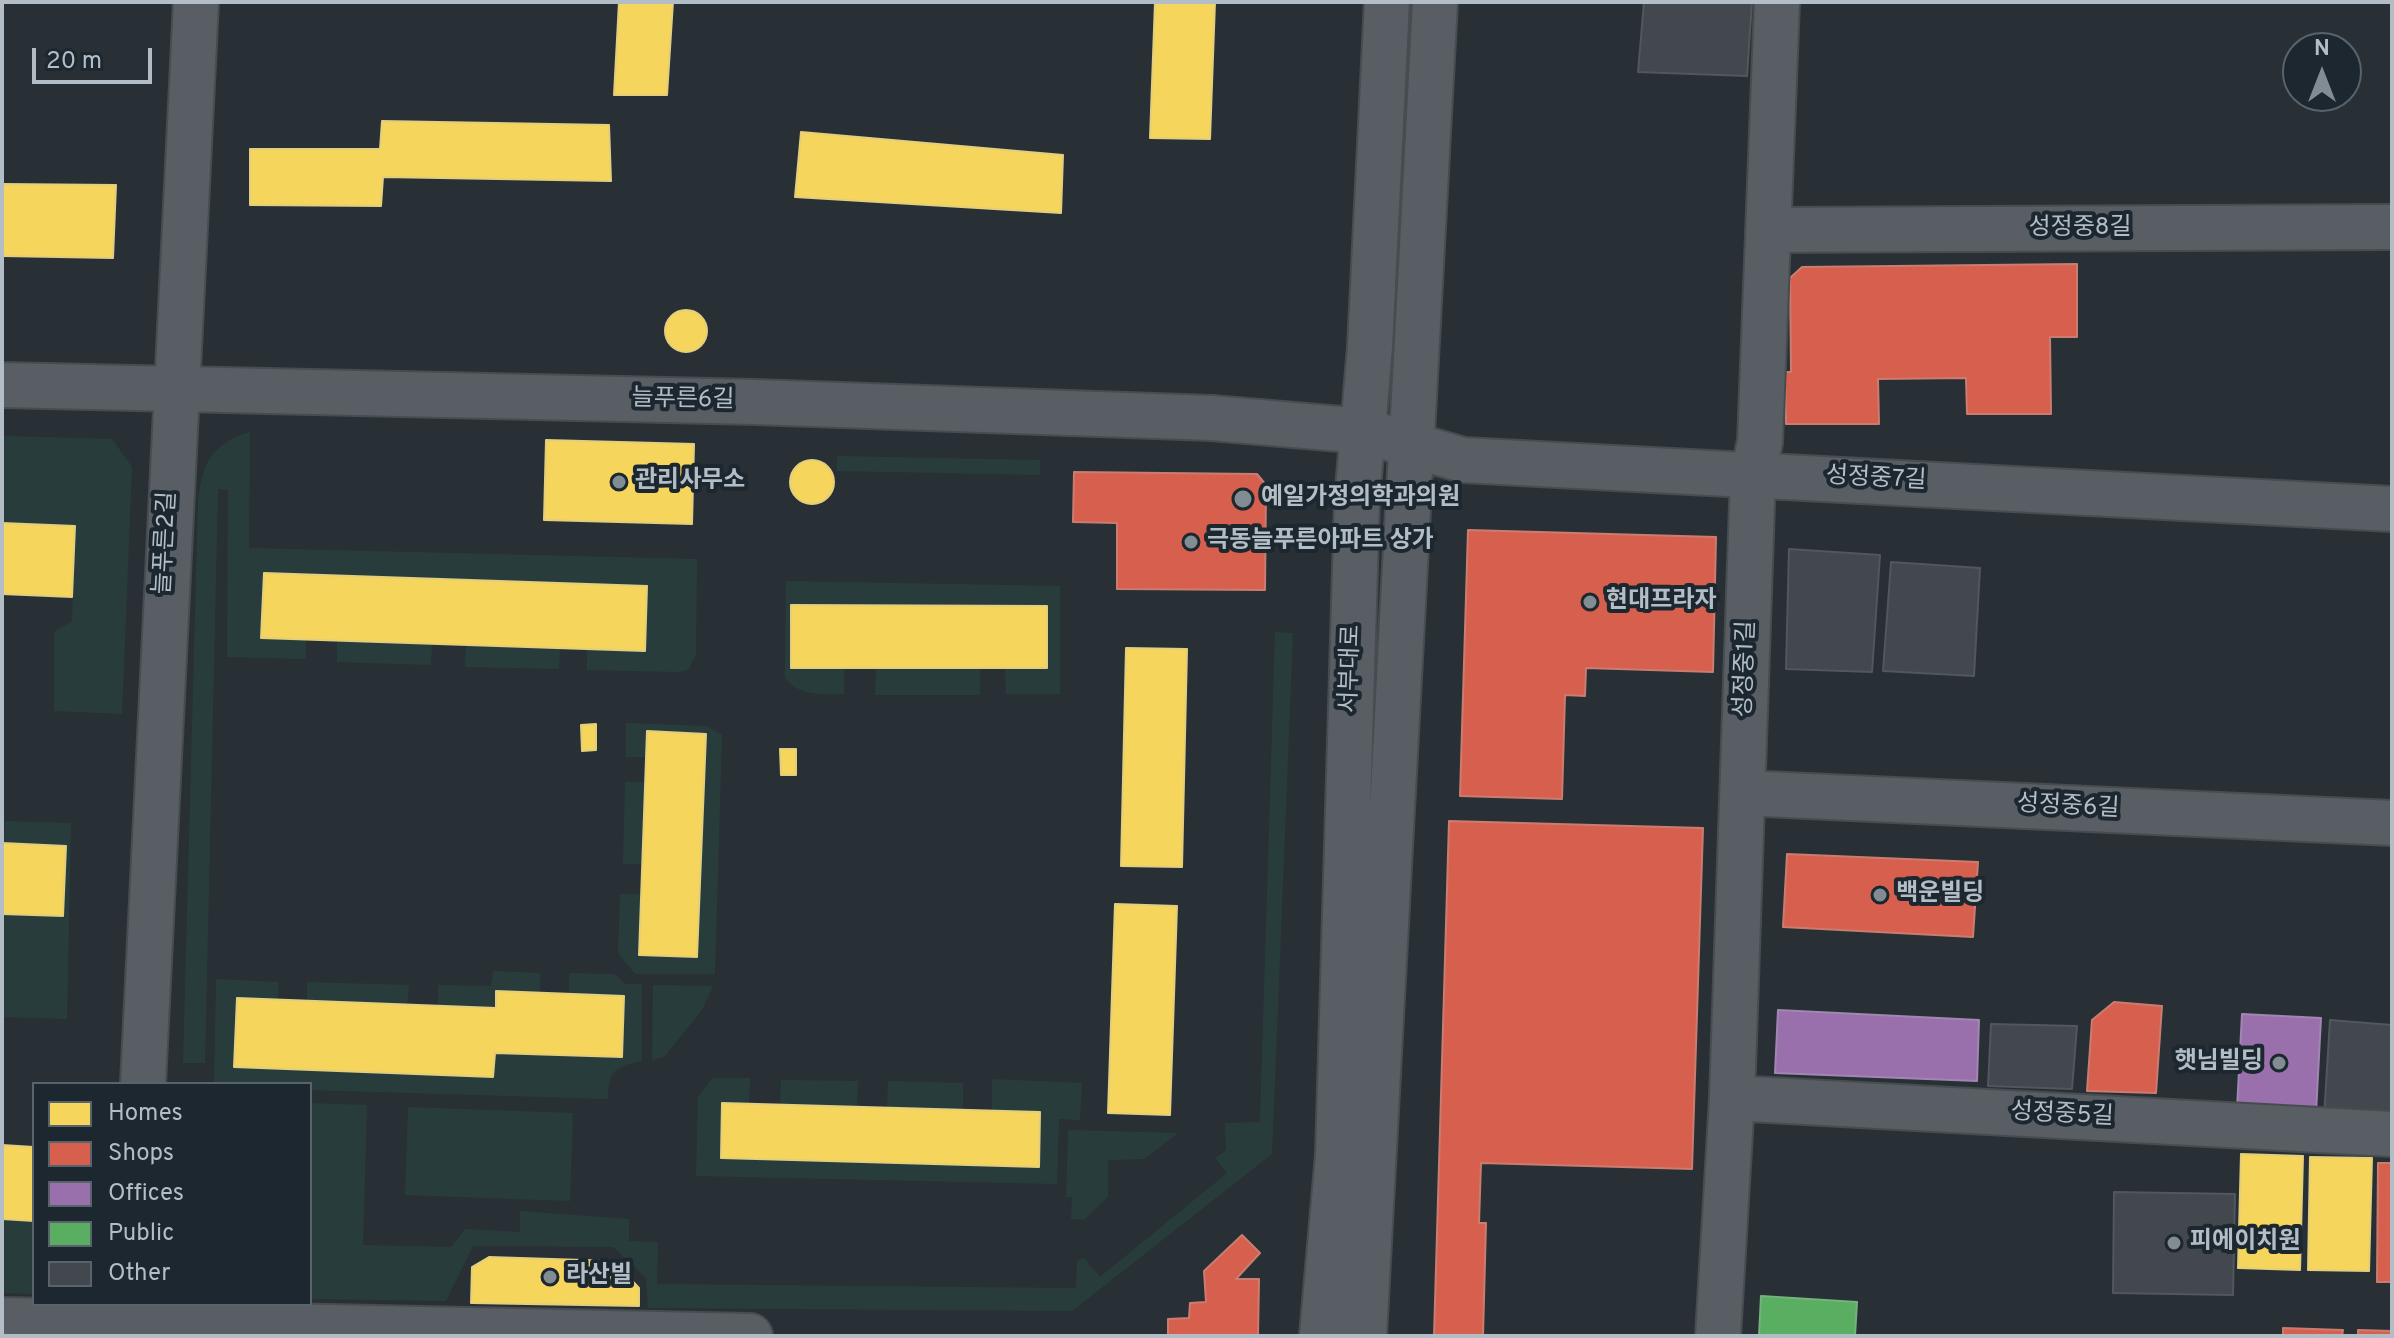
<!DOCTYPE html>
<html>
<head>
<meta charset="utf-8">
<style>
  body { margin:0 }
  #map { position:relative; width:2394px; height:1338px; overflow:hidden; background:#283035; font-family:Overpass,sans-serif }
  canvas { display:block }
  .frame { position:absolute; inset:0; border:4px solid #b2bdc6; pointer-events:none }
  .legend { position:absolute; left:32px; top:1082px; width:280px; height:224px; box-sizing:border-box; background:#1c272f; border:2px solid #58636b; margin:0; padding:10px 14px; list-style:none; font-size:24px; color:#b2bdc6 }
  .legend li { display:flex; align-items:center; gap:16px; height:40px }
  .legend b { width:40px; border:2px solid #58636b }
  .north { position:absolute; left:2282px; top:32px; width:80px; height:80px; box-sizing:border-box; background:#1c272f; border:2px solid #58636b; border-radius:50%; rotate:0deg; font-size:22px; font-weight:700; line-height:32px; text-align:center; color:#b2bdc6 }
  .north::after { content:''; display:block; margin:auto; width:28px; height:36px; background:#828c93; clip-path:polygon(50% 0,100% 100%,50% 72%,0 100%) }
  .scale { position:absolute; left:32px; top:48px; width:120px; height:36px; box-sizing:border-box; border:4px solid #b2bdc6; border-top:0; padding-left:10px; font-size:24px; line-height:28px; white-space:nowrap; color:#b2bdc6; -webkit-text-stroke:6px #1c272f; paint-order:stroke }
</style>
</head>
<body>
<div id="map">
<canvas width="2394" height="1338"></canvas>
<div class="frame"></div>
<ul class="legend">
<li><b style="height:22px;background:#f6d55c"></b>Homes</li>
<li><b style="height:22px;background:#d6604d"></b>Shops</li>
<li><b style="height:22px;background:#9970ab"></b>Offices</li>
<li><b style="height:22px;background:#5aae61"></b>Public</li>
<li><b style="height:22px;background:#42484d"></b>Other</li>
</ul>
<div class="north">N</div>
<div class="scale">20 m</div>
</div>
<script>
const context = document.querySelector('canvas').getContext('2d');
context.lineJoin = 'round';
function paint(path, color) { context.fillStyle = color; context.fill(path, 'evenodd'); }
function stroke(path, color, width, dash) { context.strokeStyle = color; context.lineWidth = width; context.lineCap = dash ? 'butt' : 'round'; context.setLineDash(dash || []); context.stroke(path); }
function label(font, color, halo, rows, align = 'center') {
  context.font = font + ' Overpass,"Noto Sans KR",sans-serif'; context.lineWidth = 8; context.setLineDash([]); context.textBaseline = 'middle'; context.strokeStyle = halo; context.fillStyle = color; for (const [text, x, y, turn = 0] of rows) {
    context.save(); context.translate(x, y); context.rotate((+turn || 0) * Math.PI / 180); context.textAlign = isNaN(turn) ? turn : align; if (halo) context.strokeText(text, 0, 0); context.fillText(text, 0, 0); context.restore();
  }
}
const green = new Path2D(`
  M 250,432 L 249,548 L 697,559 L 696,654 L 688,670 L 679,672 L 587,670 L 587,649 L 644,651 L 647,586 L 264,573 L 261,638 L 306,639 L 306,659 L 227,657 L 228,490 L 218,489 L 205,1063 L 183,1063 L 198,503 C 202,465 210,444 250,432 Z
  M 2,436 L 112,439 L 132,467 L 122,714 L 54,711 L 54,632 L 72,621 L 75,527 L 2,523 Z
  M 837,456 L 1040,460 L 1040,475 L 837,471 Z
  M 786,581 L 1060,586 L 1060,694 L 1006,694 L 1005,668 L 1047,667 L 1047,606 L 791,605 L 791,668 L 844,668 L 844,694 C 823,694 798,697 785,677 Z
  M 1275,632 L 1293,633 L 1272,1154 L 1072,1311 L 648,1308 L 646,1278 L 613,1247 L 473,1246 L 446,1301 L 310,1299 L 310,1103 L 367,1105 L 363,1245 L 451,1247 L 465,1229 L 520,1232 L 520,1211 L 629,1219 L 629,1241 L 658,1242 L 657,1284 L 1076,1288 L 1077,1261 L 1084,1258 L 1100,1277 L 1227,1173 L 1215,1158 L 1226,1150 L 1225,1123 L 1260,1122 Z
  M 337,641 L 432,644 L 431,665 L 337,662 Z
  M 466,645 L 560,648 L 559,669 L 465,667 Z
  M 876,668 L 980,668 L 980,695 L 875,695 Z
  M 626,723 L 707,726 L 722,735 L 715,974 L 635,974 L 618,953 L 620,894 L 641,894 L 639,954 L 697,957 L 706,734 L 648,731 L 647,757 L 626,757 Z
  M 625,782 L 646,782 L 642,864 L 623,864 Z
  M 5,821 L 71,823 L 67,1019 L 2,1017 L 2,914 L 66,846 L 4,843 Z
  M 493,971 L 540,973 L 540,993 L 497,991 L 496,1008 L 438,1006 L 438,985 L 491,986 Z
  M 569,973 L 614,974 L 626,984 L 642,984 L 642,1061 C 615,1066 608,1071 608,1099 L 310,1090 L 310,1084 L 214,1084 L 216,979 L 278,982 L 278,1000 L 237,999 L 235,1067 L 493,1077 L 495,1053 L 622,1057 L 624,997 L 569,994 Z
  M 307,982 L 409,985 L 407,1005 L 307,1001 Z
  M 653,985 L 713,986 L 702,1010 L 664,1057 L 652,1060 Z
  M 713,1078 L 750,1078 L 749,1104 L 722,1104 L 721,1158 L 1038,1167 L 1040,1112 L 992,1111 L 992,1079 L 1082,1083 L 1080,1120 L 1059,1119 L 1057,1184 L 696,1176 L 698,1097 Z
  M 781,1080 L 858,1081 L 857,1107 L 780,1105 Z
  M 888,1081 L 963,1083 L 963,1110 L 887,1108 Z
  M 408,1107 L 573,1113 L 570,1201 L 405,1195 Z
  M 1068,1130 L 1178,1133 L 1144,1159 L 1108,1160 L 1108,1197 L 1084,1220 L 1071,1219 L 1072,1197 L 1066,1197 Z
  M 2,1219 L 34,1221 L 34,1294 L 2,1293 Z`);
const homes = new Path2D(`
  M 619,2 L 673,2 L 667,95 L 614,95 Z
  M 1155,2 L 1215,2 L 1210,139 L 1150,138 Z
  M 382,121 L 609,125 L 611,181 L 383,177 L 381,206 L 250,205 L 250,149 L 380,149 Z
  M 801,132 L 1063,155 L 1061,213 L 795,197 Z
  M 2,184 L 116,185 L 113,258 L 2,256 Z
  M665 331a21 21 0 1 1 42 0a21 21 0 1 1-42 0Z
  M 546,440 L 694,444 L 692,524 L 544,520 Z
  M790 482a22 22 0 1 1 44 0a22 22 0 1 1-44 0Z
  M 2,523 L 75,526 L 72,597 L 2,594 Z
  M 264,573 L 647,586 L 645,651 L 261,638 Z
  M 791,605 L 1047,606 L 1047,668 L 791,668 Z
  M 1126,648 L 1187,649 L 1182,867 L 1121,866 Z
  M 596,724 L 596,750 L 582,751 L 581,725 Z
  M 647,731 L 706,734 L 697,957 L 639,955 Z
  M 780,749 L 796,749 L 796,775 L 781,775 Z
  M 2,843 L 66,846 L 63,916 L 2,914 Z
  M 1115,904 L 1177,906 L 1170,1115 L 1108,1113 Z
  M 496,991 L 624,996 L 622,1057 L 495,1053 L 493,1077 L 234,1067 L 237,998 L 496,1008 Z
  M 722,1103 L 1040,1112 L 1039,1167 L 721,1158 Z
  M 2,1145 L 34,1147 L 34,1221 L 2,1219 Z
  M 2241,1154 L 2303,1156 L 2300,1270 L 2238,1268 Z
  M 2310,1157 L 2372,1158 L 2369,1271 L 2308,1270 Z
  M 489,1257 L 614,1261 L 639,1288 L 639,1306 L 471,1303 L 472,1267 Z`);
const shops = new Path2D(`
  M 2077,264 L 2077,337 L 2050,337 L 2051,414 L 1967,414 L 1966,378 L 1878,379 L 1879,424 L 1786,424 L 1785,372 L 1791,372 L 1790,278 L 1802,267 Z
  M 1074,472 L 1257,474 L 1266,485 L 1265,590 L 1117,589 L 1117,523 L 1073,522 Z
  M 1468,530 L 1716,537 L 1713,672 L 1586,668 L 1585,696 L 1565,695 L 1562,799 L 1460,796 Z
  M 1449,821 L 1703,828 L 1692,1169 L 1481,1163 L 1479,1223 L 1486,1223 L 1483,1336 L 1434,1336 Z
  M 1787,854 L 1978,862 L 1973,937 L 1783,927 Z
  M 2114,1002 L 2162,1006 L 2156,1093 L 2087,1091 L 2092,1020 Z
  M 2378,1163 L 2392,1163 L 2392,1282 L 2377,1282 Z
  M 1242,1235 L 1260,1253 L 1236,1279 L 1259,1279 L 1258,1336 L 1168,1336 L 1168,1319 L 1189,1318 L 1190,1303 L 1206,1302 L 1204,1271 Z
  M 2283,1328 L 2343,1330 L 2342,1336 L 2283,1336 Z
  M 2358,1330 L 2392,1331 L 2392,1336 L 2358,1336 Z`);
const offices = new Path2D(`
  M 1778,1010 L 1979,1020 L 1977,1081 L 1775,1073 Z
  M 2242,1014 L 2321,1018 L 2316,1113 L 2237,1109 Z`);
const public = new Path2D(`
  M 1761,1296 L 1857,1302 L 1855,1336 L 1759,1336 Z`);
const building = new Path2D(`
  M 1644,2 L 1752,2 L 1747,76 L 1638,72 Z
  M 1789,549 L 1880,555 L 1872,672 L 1786,669 Z
  M 1891,562 L 1980,568 L 1974,676 L 1883,671 Z
  M 2330,1020 L 2392,1025 L 2392,1120 L 2324,1117 Z
  M 1991,1024 L 2077,1026 L 2072,1089 L 1988,1086 Z
  M 2114,1192 L 2235,1194 L 2233,1295 L 2113,1293 Z`);
const minor = new Path2D(`
  M 1768,230 L 2392,227
  M 2,385 L 755,402 L 1212,418 L 1364,431 L 1463,460 L 2392,509
  M 1743,793 L 2392,823
  M 143,1084 L 196,2
  M 1732,1098 L 2392,1134
  M 2,1320 L 750,1336
  M 1718,1336 L 1732,1098 L 1753,474 L 1760,442 L 1777,2`);
const tertiary = new Path2D(`
  M 1322,1336 L 1338,1155 L 1357,500 L 1370,347 L 1387,2
  M 1364,1336 L 1435,2`);
const markers = [
  [619,482,8,"#828c93"],
  [1243,499,10,"#828c93"],
  [1191,542,8,"#828c93"],
  [1590,602,8,"#828c93"],
  [1880,895,8,"#828c93"],
  [2279,1063,8,"#828c93"],
  [2174,1243,8,"#828c93"],
  [550,1277,8,"#828c93"]
];
const streetNames = [
  ["성정중8길",2080,229],
  ["늘푸른6길",683,401,1],
  ["성정중7길",1876,480,3],
  ["늘푸른2길",167,543,-87],
  ["서부대로",1352,669,-88],
  ["성정중1길",1747,669,-88],
  ["성정중6길",2068,808,3],
  ["성정중5길",2062,1116,3]
];
const poiNames = [
  ["관리사무소",635,482],
  ["예일가정의학과의원",1261,499],
  ["극동늘푸른아파트 상가",1207,542],
  ["현대프라자",1606,602],
  ["백운빌딩",1896,895],
  ["햇님빌딩",2263,1063,"right"],
  ["피에이치원",2190,1243],
  ["라산빌",566,1277]
];
paint(green, '#283d3b');
paint(homes, '#f6d55c');
stroke(homes, '#e2ce7c', 2);
paint(shops, '#d6604d');
stroke(shops, '#cb7c71', 2);
paint(offices, '#9970ab');
stroke(offices, '#a087b3', 2);
paint(public, '#5aae61');
stroke(public, '#74b27f', 2);
paint(building, '#42484d');
stroke(building, '#50585d', 2);
stroke(minor, '#464c50', 48);
stroke(tertiary, '#464c50', 48);
stroke(minor, '#585e63', 44);
stroke(tertiary, '#585e63', 44);
for (const [x, y, r, color] of markers) { const dot = new Path2D(); dot.arc(x, y, r, 0, 2 * Math.PI); context.fillStyle = color; context.fill(dot); stroke(dot, '#1c272f', 3); }
label('24px', '#b2bdc6', '#1c272f', streetNames);
label('bold 24px', '#b2bdc6', '#1c272f', poiNames, 'left');
</script>
</body>
</html>
